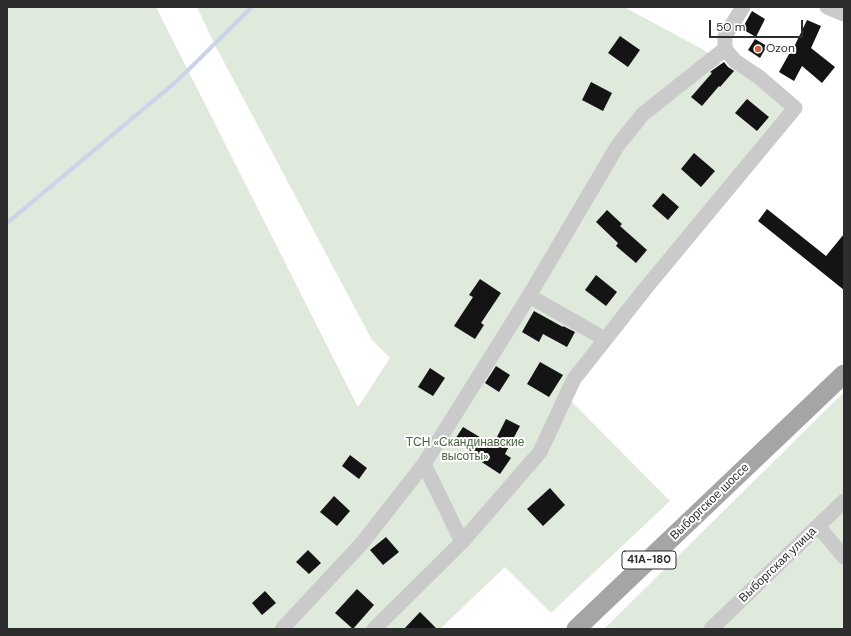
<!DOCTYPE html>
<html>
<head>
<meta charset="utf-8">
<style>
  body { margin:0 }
  #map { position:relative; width:851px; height:636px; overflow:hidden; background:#fff; font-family:"DM Sans",sans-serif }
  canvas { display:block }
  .frame { position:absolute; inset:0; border:8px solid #2d2d2d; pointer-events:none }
  .scale { position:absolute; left:709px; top:20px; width:94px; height:18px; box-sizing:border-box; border:2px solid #2d2d2d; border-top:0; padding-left:5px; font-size:12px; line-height:14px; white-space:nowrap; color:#2d2d2d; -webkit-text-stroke:3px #fff; paint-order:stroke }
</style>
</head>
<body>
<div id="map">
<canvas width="851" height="636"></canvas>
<div class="frame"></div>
<div class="scale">50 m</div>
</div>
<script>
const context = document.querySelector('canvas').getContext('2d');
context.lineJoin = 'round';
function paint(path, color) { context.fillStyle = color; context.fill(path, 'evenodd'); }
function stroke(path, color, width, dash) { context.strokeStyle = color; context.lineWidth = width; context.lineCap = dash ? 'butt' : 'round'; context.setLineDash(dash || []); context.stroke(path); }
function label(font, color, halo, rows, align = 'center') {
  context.font = font + ' "DM Sans",sans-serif'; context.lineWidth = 4; context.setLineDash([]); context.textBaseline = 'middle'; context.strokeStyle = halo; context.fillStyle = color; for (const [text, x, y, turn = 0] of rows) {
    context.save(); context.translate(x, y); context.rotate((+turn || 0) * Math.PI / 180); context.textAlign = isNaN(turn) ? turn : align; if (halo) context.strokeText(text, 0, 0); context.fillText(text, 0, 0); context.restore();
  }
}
const green = new Path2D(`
  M 7,7 L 156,7 L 358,407 L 390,358 L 372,340 L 216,47 L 197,7 L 624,7 L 704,50 L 721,64 L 759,77 L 795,108 L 566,396 L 670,501 L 551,613 L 505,567 L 440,629 L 7,629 Z
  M 844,392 L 844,629 L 604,629 Z`);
const stream = new Path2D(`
  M 7,223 L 177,81 L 252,7`);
const building = new Path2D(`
  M 752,11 L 765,19 L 756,37 L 742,29 Z
  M 807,20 L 821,26 L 811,48 L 835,67 L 822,83 L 802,66 L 794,81 L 779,72 L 793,47 L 794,47 Z
  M 620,36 L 640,50 L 628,67 L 608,53 Z
  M 755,39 L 767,46 L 760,58 L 748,50 Z
  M 724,62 L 728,67 L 734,71 L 720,87 L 719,86 L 702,106 L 691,97 L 712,73 L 710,72 Z
  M 591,82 L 612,93 L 603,111 L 582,100 Z
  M 747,99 L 769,117 L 757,131 L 735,113 Z
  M 694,153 L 715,171 L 701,187 L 681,169 Z
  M 663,193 L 679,207 L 668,220 L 652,206 Z
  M 767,209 L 826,256 L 844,234 L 844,290 L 758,221 Z
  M 607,210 L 622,224 L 620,226 L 647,250 L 636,263 L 616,246 L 618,243 L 596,222 Z
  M 596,275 L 617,292 L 606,306 L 585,290 Z
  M 480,279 L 501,293 L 481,323 L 484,325 L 475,339 L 454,326 L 473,297 L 469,295 Z
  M 534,311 L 563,327 L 563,326 L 575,332 L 567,347 L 543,334 L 539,342 L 522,332 Z
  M 540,362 L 563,375 L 549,397 L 527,384 Z
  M 496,366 L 510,375 L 499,392 L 485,383 Z
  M 430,368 L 445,378 L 433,396 L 418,387 Z
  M 506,419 L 520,426 L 505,454 L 511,458 L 500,474 L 477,459 L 479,456 L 454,441 L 463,427 L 493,445 Z
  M 350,455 L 367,468 L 359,479 L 342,466 Z
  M 550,488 L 565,505 L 543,526 L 527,509 Z
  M 334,496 L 350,511 L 337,526 L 320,512 Z
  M 386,537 L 399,552 L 383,565 L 370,550 Z
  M 308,550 L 321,563 L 309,574 L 296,562 Z
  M 357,589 L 374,605 L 353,629 L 335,613 Z
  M 265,591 L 276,603 L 262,615 L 252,603 Z
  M 420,612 L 437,629 L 404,629 Z`);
const minor = new Path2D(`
  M 827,7 L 844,14
  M 529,296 L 605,339
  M 424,464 L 462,542
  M 818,526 L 844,557
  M 282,629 L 363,542 L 424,464 L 529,296 L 618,145 L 643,114 L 725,49
  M 374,629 L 462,542 L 540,452 L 574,379 L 645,289 L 795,108 L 759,77 L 735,61 L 725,49 L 725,36 L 743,7
  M 711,629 L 844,501`);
const major = new Path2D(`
  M 576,629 L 844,374`);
const markers = [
  [758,49,4,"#d36441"]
];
const shields = [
  [649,560,54]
];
const shieldNames = [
  ["41А-180",649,560]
];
const poiNames = [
  ["Ozon",766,49]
];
const parkNames = [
  ["ТСН «Скандинавские",465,443],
  ["высоты»",465,457]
];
const streetNames = [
  ["Выборгское шоссе",710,502,-44],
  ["Выборгская улица",778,565,-44]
];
paint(green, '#dfe9dc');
stroke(stream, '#cad3e7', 4);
paint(building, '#141414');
stroke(minor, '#cacaca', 15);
stroke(major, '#a5a5a5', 19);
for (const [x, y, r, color] of markers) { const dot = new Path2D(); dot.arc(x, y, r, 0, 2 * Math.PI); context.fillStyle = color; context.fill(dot); stroke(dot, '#fff', 1.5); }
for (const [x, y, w] of shields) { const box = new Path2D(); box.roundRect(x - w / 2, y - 9, w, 18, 3); context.fillStyle = '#fff'; context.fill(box); stroke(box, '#2d2d2d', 1); }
label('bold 11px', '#2d2d2d', null, shieldNames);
label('12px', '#2d2d2d', '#fff', poiNames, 'left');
label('12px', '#45643f', '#fff', parkNames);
label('12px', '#2d2d2d', '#fff', streetNames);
</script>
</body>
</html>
